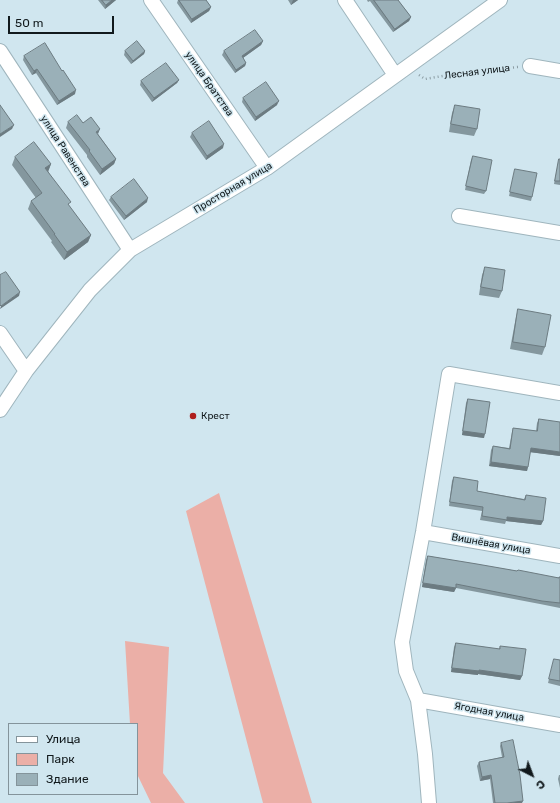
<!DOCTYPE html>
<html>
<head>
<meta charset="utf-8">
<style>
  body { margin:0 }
  #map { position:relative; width:560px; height:803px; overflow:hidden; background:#d0e6ef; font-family:Rubik,sans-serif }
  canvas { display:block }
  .legend { position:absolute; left:8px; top:723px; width:130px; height:72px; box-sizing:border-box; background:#d0e6ef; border:1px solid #84949b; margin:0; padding:5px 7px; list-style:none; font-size:12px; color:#11191c }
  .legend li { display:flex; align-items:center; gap:8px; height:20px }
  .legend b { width:20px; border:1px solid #84949b }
  .north { position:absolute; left:512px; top:755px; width:40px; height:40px; -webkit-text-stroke:3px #d0e6ef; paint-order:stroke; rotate:138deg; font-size:11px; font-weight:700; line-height:16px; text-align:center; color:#11191c }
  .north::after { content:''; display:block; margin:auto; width:14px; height:18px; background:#11191c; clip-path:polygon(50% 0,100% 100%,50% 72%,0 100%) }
  .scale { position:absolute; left:8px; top:16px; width:106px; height:18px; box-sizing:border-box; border:2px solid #11191c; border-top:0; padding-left:5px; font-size:12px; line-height:14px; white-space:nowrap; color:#11191c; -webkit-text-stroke:3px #d0e6ef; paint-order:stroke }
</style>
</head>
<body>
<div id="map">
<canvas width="560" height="803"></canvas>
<ul class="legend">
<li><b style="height:5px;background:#fff"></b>Улица</li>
<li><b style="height:11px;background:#ebafa7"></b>Парк</li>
<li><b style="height:11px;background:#9ab0b8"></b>Здание</li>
</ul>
<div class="north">С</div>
<div class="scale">50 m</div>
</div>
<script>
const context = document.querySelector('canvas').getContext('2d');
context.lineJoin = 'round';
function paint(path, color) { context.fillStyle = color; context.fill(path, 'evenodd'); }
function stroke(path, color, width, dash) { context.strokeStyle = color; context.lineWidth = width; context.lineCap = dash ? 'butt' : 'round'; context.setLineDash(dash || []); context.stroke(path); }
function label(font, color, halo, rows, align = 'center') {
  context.font = font + ' Rubik,sans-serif'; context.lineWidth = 3; context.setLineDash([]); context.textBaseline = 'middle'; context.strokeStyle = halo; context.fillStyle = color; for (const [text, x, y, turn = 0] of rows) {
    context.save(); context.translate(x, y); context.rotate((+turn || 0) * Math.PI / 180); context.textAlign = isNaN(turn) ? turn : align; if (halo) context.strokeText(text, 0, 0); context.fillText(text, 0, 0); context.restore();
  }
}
const green = new Path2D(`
  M 219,493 L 312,803 L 263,803 L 186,511 Z
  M 125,641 L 169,647 L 163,773 L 185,803 L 151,803 L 137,774 L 137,724 L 130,724 Z`);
const path = new Path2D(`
  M 419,75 L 425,79 L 460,73 L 518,67`);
const street = new Path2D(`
  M 151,0 L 267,168
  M 345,0 L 395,75
  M 0,51 L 130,250
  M 530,66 L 560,71
  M 459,216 L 560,233
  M 0,333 L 26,371
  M 0,410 L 26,371 L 90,290 L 130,250 L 267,168 L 500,0
  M 423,532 L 560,556
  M 418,700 L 560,725
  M 429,803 L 425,754 L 418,700 L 406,671 L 402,642 L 423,532 L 449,374 L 560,393`);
const wall = new Path2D(`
  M 98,0 L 116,0 L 105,9 Z
  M 178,0 L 206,0 L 211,7 L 209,11 L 191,23 L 177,3 Z
  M 288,0 L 298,0 L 291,5 Z
  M 367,0 L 398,0 L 411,17 L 409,21 L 393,32 L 370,1 L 368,2 Z
  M 263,41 L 261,45 L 243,58 L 246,63 L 245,66 L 235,73 L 222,55 L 224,51 Z
  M 125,51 L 145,51 L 144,54 L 131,64 L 124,55 Z
  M 24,56 L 62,71 L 75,94 L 57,105 L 36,73 L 32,75 L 23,60 Z
  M 179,80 L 177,83 L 152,102 L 140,85 L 141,81 Z
  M 243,98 L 277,105 L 255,121 L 242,102 Z
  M 455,105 L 477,129 L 474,136 L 449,132 L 452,113 Z
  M 68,122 L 83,123 L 98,134 L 116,159 L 114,164 L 100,175 L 87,157 L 87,155 L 66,128 Z
  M 192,133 L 223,148 L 206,160 L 190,137 Z
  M 473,156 L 486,191 L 484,194 L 465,190 L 471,160 Z
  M 15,157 L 51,164 L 48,171 L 69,206 L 91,235 L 88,242 L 64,260 L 51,242 L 52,241 L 28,209 L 31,201 L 36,198 L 12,165 Z
  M 559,159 L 560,159 L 560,185 L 554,184 L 558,163 Z
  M 515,169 L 532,197 L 531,201 L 509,196 Z
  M 111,197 L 147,202 L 124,220 L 109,200 Z
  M 485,267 L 502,291 L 499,298 L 479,295 L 482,275 Z
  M 518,309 L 545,347 L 542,355 L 510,349 L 516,317 Z
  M 468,399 L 484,438 L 462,435 L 466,403 Z
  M 539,419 L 560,456 L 530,452 L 527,471 L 489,466 L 491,450 L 493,446 L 509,448 L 512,432 L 513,428 L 536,431 L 537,423 Z
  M 454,477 L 477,491 L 524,499 L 526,495 L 543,521 L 541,525 L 506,521 L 505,524 L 480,520 L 482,511 L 449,506 L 452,481 Z
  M 428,556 L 517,571 L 559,578 L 560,577 L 560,608 L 540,604 L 456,588 L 454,592 L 422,587 L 426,560 Z
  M 456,643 L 499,649 L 500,646 L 522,676 L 520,680 L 478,674 L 478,675 L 451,672 L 454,647 Z
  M 554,659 L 560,660 L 560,686 L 548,683 Z
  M 501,743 L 522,803 L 493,803 L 490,779 L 480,781 L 477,766 L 479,762 L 502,757 L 500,746 Z
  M 559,775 L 560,775 L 560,788 L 558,779 Z`);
const shadedWall = new Path2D(`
  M 112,0 L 116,0 L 105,9 L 106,5 Z
  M 293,0 L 298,0 L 291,5 Z
  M 211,7 L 209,11 L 191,23 L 192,19 Z
  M 411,17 L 409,21 L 393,32 L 395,29 Z
  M 263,41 L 261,45 L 240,60 L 242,56 Z
  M 145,51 L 144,54 L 131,64 L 133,61 Z
  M 246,63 L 245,66 L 235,73 L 236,70 Z
  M 37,69 L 36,73 L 32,75 L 34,71 Z
  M 179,80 L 177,83 L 152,102 L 154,98 Z
  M 76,90 L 75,94 L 57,105 L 59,101 Z
  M 279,101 L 277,105 L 255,121 L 256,117 Z
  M 14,125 L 12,129 L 0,137 L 0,134 Z
  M 100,129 L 98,134 L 96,132 Z
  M 224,144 L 223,148 L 206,160 L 207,156 Z
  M 116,159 L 114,164 L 100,175 L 102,169 Z
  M 51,164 L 48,172 L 45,168 Z
  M 148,198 L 147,202 L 124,220 L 126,216 Z
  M 91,235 L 88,242 L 64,260 L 67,252 Z
  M 20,292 L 19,296 L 0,309 L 1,306 Z
  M 463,431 L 485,434 L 484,438 L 462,435 Z
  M 531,448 L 560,452 L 560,456 L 529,452 Z
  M 491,462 L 528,467 L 527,471 L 489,466 Z
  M 507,517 L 543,521 L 541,525 L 506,521 Z
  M 423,583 L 456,588 L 454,592 L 422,587 Z
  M 452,668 L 479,670 L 522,676 L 520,680 L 478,674 L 478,675 L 451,672 Z
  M 491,775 L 490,779 L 480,781 L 482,777 Z
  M 523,801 L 522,803 L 507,803 Z`);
const building = new Path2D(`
  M 102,0 L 112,0 L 106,5 Z
  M 179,0 L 206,0 L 211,7 L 192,19 Z
  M 374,0 L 398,0 L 411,17 L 395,29 Z
  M 255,30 L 263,41 L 242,56 L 246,63 L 236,70 L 224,51 Z
  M 137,41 L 145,51 L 133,61 L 125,51 Z
  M 45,43 L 62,71 L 63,70 L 76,90 L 59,101 L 37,69 L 34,71 L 24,56 Z
  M 166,63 L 179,80 L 154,98 L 141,81 Z
  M 266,82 L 279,101 L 256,117 L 243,98 Z
  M 0,105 L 14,125 L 0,134 Z
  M 455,105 L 480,109 L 477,129 L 451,124 Z
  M 77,115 L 83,123 L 91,117 L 100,129 L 96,132 L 116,159 L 102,169 L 89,151 L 90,150 L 68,122 Z
  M 209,121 L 224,144 L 207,156 L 192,133 Z
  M 34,142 L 51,164 L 45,168 L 71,202 L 68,204 L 91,235 L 67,252 L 54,234 L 55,234 L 31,201 L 42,193 L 15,157 Z
  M 473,156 L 492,160 L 486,191 L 466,186 Z
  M 559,159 L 560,159 L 560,181 L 555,181 Z
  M 515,169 L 537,173 L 532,197 L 510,192 Z
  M 134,179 L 148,198 L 126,216 L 111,197 Z
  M 485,267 L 505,270 L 502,291 L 481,287 Z
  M 6,272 L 20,292 L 1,306 L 0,305 L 0,275 Z
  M 518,309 L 551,315 L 545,347 L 513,342 Z
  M 468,399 L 490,402 L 485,434 L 463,431 Z
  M 539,419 L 560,422 L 560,452 L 531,448 L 528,467 L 491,462 L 493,446 L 510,449 L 513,428 L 537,431 Z
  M 454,477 L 478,481 L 477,491 L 525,500 L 526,495 L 546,498 L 543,521 L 507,517 L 507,520 L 482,516 L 483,507 L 450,502 Z
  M 428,556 L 477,564 L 517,571 L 518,570 L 559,578 L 559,577 L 560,577 L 560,603 L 542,601 L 456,584 L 456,588 L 423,583 Z
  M 456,643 L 500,649 L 500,646 L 526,649 L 522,676 L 479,670 L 479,671 L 452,668 Z
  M 554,659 L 560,660 L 560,681 L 549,679 Z
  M 513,740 L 520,775 L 523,801 L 507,803 L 495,803 L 491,775 L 482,777 L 479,762 L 504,757 L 501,743 Z`);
const markers = [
  [193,416,4,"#af1e1d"]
];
const streetNames = [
  ["Лесная улица",477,72,-7],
  ["улица Братства",209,84,55],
  ["улица Равенства",65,151,57],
  ["Просторная улица",233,188,-31],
  ["Вишнёвая улица",491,544,10],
  ["Ягодная улица",489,712,10]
];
const poiNames = [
  ["Крест",201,416]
];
paint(green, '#ebafa7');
stroke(street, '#9fb5bd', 16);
stroke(path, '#8b9ca3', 2.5, [1, 3]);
stroke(street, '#fff', 14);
paint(wall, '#84979e');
paint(shadedWall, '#6c7b81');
paint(building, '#9ab0b8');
stroke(building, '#6c7b81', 1);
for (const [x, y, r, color] of markers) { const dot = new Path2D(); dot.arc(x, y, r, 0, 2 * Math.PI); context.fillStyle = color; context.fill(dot); stroke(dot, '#d0e6ef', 1.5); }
label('10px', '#11191c', '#d0e6ef', streetNames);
label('10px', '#11191c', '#d0e6ef', poiNames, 'left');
</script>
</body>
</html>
